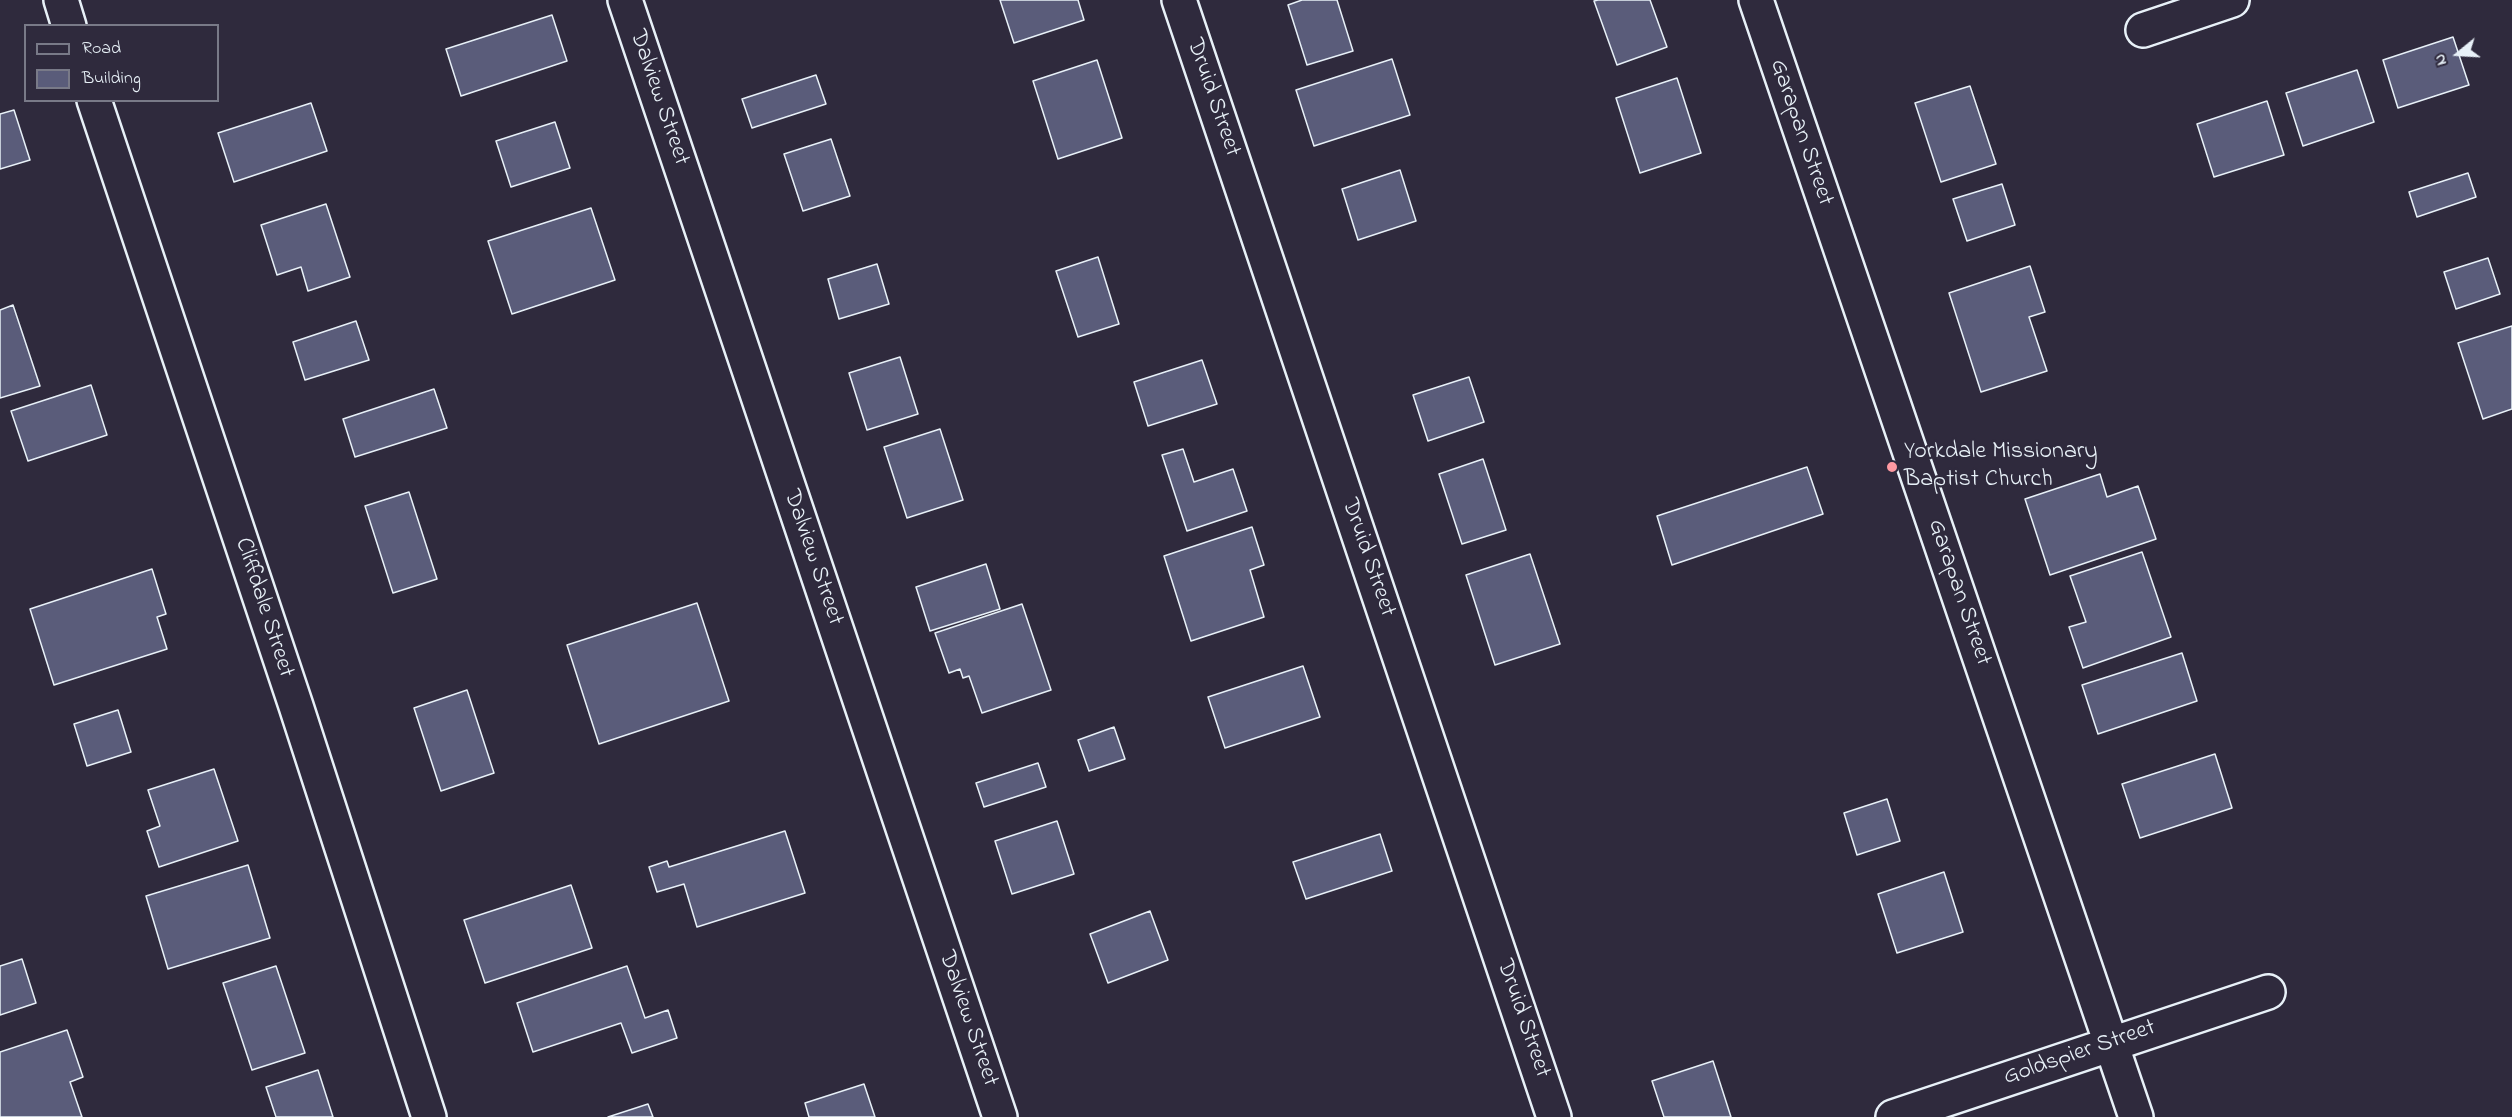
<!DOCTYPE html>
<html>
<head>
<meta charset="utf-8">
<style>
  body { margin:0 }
  #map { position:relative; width:2512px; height:1117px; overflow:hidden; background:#2f2a3d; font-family:"Indie Flower",sans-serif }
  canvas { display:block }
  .legend { position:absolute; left:24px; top:24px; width:195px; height:78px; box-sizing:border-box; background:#2f2a3d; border:2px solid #797a88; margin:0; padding:8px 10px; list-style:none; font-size:18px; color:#e8f1f8 }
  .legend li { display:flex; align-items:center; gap:12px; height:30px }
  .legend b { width:30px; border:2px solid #797a88 }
  .north { position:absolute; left:2428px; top:24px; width:60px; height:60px; -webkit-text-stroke:4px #2f2a3d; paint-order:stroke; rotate:252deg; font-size:16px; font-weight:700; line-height:24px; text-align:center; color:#e8f1f8 }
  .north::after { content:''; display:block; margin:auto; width:21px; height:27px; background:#e8f1f8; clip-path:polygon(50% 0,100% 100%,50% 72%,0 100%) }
</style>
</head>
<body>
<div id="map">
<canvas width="2512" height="1117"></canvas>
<ul class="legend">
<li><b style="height:8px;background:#2f2a3d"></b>Road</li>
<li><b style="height:16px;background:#5a5c7a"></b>Building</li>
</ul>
<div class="north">N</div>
</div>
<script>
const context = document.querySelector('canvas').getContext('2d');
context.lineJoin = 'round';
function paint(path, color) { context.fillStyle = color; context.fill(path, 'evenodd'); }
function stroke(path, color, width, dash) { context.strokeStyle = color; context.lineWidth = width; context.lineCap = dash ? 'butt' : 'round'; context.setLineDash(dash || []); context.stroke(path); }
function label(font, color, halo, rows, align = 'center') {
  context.font = font + ' "Indie Flower",sans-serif'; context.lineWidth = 4.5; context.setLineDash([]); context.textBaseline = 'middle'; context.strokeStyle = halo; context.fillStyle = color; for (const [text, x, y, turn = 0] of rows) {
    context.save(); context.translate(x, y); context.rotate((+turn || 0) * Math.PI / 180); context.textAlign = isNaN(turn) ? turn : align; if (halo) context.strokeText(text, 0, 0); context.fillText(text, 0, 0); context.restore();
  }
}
const building = new Path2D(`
  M 1000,0 L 1078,0 L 1084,20 L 1014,43 Z
  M 1302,0 L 1337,0 L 1353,51 L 1307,65 L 1288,5 Z
  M 1598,0 L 1650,0 L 1667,47 L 1617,65 L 1594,1 Z
  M 552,15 L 567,61 L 461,96 L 446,49 Z
  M 2453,37 L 2469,85 L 2398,108 L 2383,60 Z
  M 1392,59 L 1410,115 L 1314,146 L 1296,90 Z
  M 1097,60 L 1122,138 L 1058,159 L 1033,81 Z
  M 2357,70 L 2374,122 L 2303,146 L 2286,93 Z
  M 816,75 L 826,104 L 752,128 L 742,99 Z
  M 1677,78 L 1701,153 L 1640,173 L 1616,98 Z
  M 1970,86 L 1996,164 L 1941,182 L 1915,103 Z
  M 2267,101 L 2284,155 L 2214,177 L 2197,124 Z
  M 311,103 L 327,151 L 234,182 L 218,133 Z
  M 14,110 L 30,160 L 0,169 L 0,114 Z
  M 555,122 L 570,168 L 511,187 L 496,141 Z
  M 831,139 L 850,196 L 803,211 L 784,154 Z
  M 1400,170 L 1416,221 L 1358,240 L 1342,189 Z
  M 2468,173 L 2476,197 L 2417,217 L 2409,192 Z
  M 2002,184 L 2015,225 L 1967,241 L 1953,199 Z
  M 326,204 L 350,277 L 308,291 L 301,267 L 277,275 L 261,225 Z
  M 591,208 L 615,280 L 512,314 L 488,241 Z
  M 1098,257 L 1119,324 L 1078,337 L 1056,271 Z
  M 2488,258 L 2500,294 L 2456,309 L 2444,272 Z
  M 877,264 L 889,304 L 839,319 L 828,279 Z
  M 2030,266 L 2045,312 L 2029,317 L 2047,371 L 1981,392 L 1949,293 Z
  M 13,305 L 40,386 L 0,398 L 0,310 Z
  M 356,321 L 369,360 L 305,380 L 293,342 Z
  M 2512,326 L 2512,409 L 2483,419 L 2458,343 Z
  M 900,357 L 918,414 L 867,430 L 849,373 Z
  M 1202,360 L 1217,404 L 1148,426 L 1134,382 Z
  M 1469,377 L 1484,422 L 1428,441 L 1413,395 Z
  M 91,385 L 107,435 L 28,461 L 11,411 Z
  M 434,389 L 447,428 L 355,457 L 343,419 Z
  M 940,429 L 963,500 L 907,518 L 884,447 Z
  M 1183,449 L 1194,482 L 1233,469 L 1247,511 L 1187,531 L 1162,455 Z
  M 1483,459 L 1506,530 L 1462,544 L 1439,474 Z
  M 1807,467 L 1823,514 L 1672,565 L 1657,516 Z
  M 2100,474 L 2107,497 L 2138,486 L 2156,539 L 2050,575 L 2025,499 Z
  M 409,492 L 437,579 L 393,593 L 365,506 Z
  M 1252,527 L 1264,565 L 1250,570 L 1264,617 L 1191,641 L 1164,556 Z
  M 2142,552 L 2171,637 L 2083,668 L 2069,627 L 2086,622 L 2070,576 Z
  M 1530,554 L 1560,644 L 1495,665 L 1466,575 Z
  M 986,564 L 1000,609 L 930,631 L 916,587 Z
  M 152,569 L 166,614 L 157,617 L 167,649 L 54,685 L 30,609 Z
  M 697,603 L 729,701 L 599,744 L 567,645 Z
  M 1022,604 L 1051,690 L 982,713 L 969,676 L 963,678 L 960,669 L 949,673 L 935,633 Z
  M 2182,653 L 2197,701 L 2098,734 L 2082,685 Z
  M 1303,666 L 1320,717 L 1225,748 L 1208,697 Z
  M 467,690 L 494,773 L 441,791 L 414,708 Z
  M 118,710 L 131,752 L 87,766 L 74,724 Z
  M 1114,727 L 1125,759 L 1089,771 L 1078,740 Z
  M 2215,754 L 2232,808 L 2140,838 L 2122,784 Z
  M 1038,763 L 1046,787 L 984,807 L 976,783 Z
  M 214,769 L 238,841 L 159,867 L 147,831 L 160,826 L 148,790 Z
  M 1887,799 L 1900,841 L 1857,855 L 1844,813 Z
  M 1057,821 L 1074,874 L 1012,894 L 995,841 Z
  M 785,831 L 805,893 L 697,927 L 684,884 L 657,892 L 649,867 L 667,861 L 669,867 Z
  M 1380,834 L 1392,871 L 1306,899 L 1293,862 Z
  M 248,865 L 270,938 L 168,969 L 146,896 Z
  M 1944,872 L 1963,932 L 1897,953 L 1878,894 Z
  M 571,885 L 592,948 L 485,983 L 464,920 Z
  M 1150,911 L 1168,960 L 1108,983 L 1090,934 Z
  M 22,959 L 36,1003 L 0,1015 L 0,966 Z
  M 276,966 L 305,1053 L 252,1070 L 223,983 Z
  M 627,966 L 645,1018 L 668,1010 L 677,1038 L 632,1053 L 621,1023 L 533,1052 L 517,1003 Z
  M 67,1030 L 83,1077 L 70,1082 L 82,1117 L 0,1117 L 0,1052 Z
  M 1713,1061 L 1731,1117 L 1664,1117 L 1652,1081 Z
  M 318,1070 L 333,1117 L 276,1117 L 266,1087 Z
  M 864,1084 L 875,1117 L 809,1117 L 805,1103 Z
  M 648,1104 L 653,1117 L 608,1117 Z`);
const minor = new Path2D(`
  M 61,0 L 69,26
  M 625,0 L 1000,1117
  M 1179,0 L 1554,1117
  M 1756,0 L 2136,1117
  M 2143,30 L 2232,0
  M 94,100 L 296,706 L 429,1117
  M 1893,1117 L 2268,992`);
const markers = [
  [1892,467,6,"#ff9aa2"]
];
const streetNames = [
  ["Dalview Street",658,98,71],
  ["Druid Street",1212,98,71],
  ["Garapan Street",1800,133,71],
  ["Dalview Street",812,558,71],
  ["Druid Street",1367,558,71],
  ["Garapan Street",1958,593,71],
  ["Cliffdale Street",263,608,72],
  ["Dalview Street",967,1019,71],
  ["Druid Street",1522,1019,71],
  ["Goldspier Street",2080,1054,-19]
];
const poiNames = [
  ["Yorkdale Missionary",1904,453],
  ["Baptist Church",1904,481]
];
paint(building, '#5a5c7a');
stroke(building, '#e8f1f8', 1.5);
stroke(minor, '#e8f1f8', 38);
stroke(minor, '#2f2a3d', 33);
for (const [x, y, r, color] of markers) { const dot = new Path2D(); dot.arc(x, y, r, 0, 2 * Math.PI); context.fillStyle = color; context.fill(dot); stroke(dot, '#2f2a3d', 2); }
label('24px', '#e8f1f8', '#2f2a3d', streetNames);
label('24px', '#e8f1f8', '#2f2a3d', poiNames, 'left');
</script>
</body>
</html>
